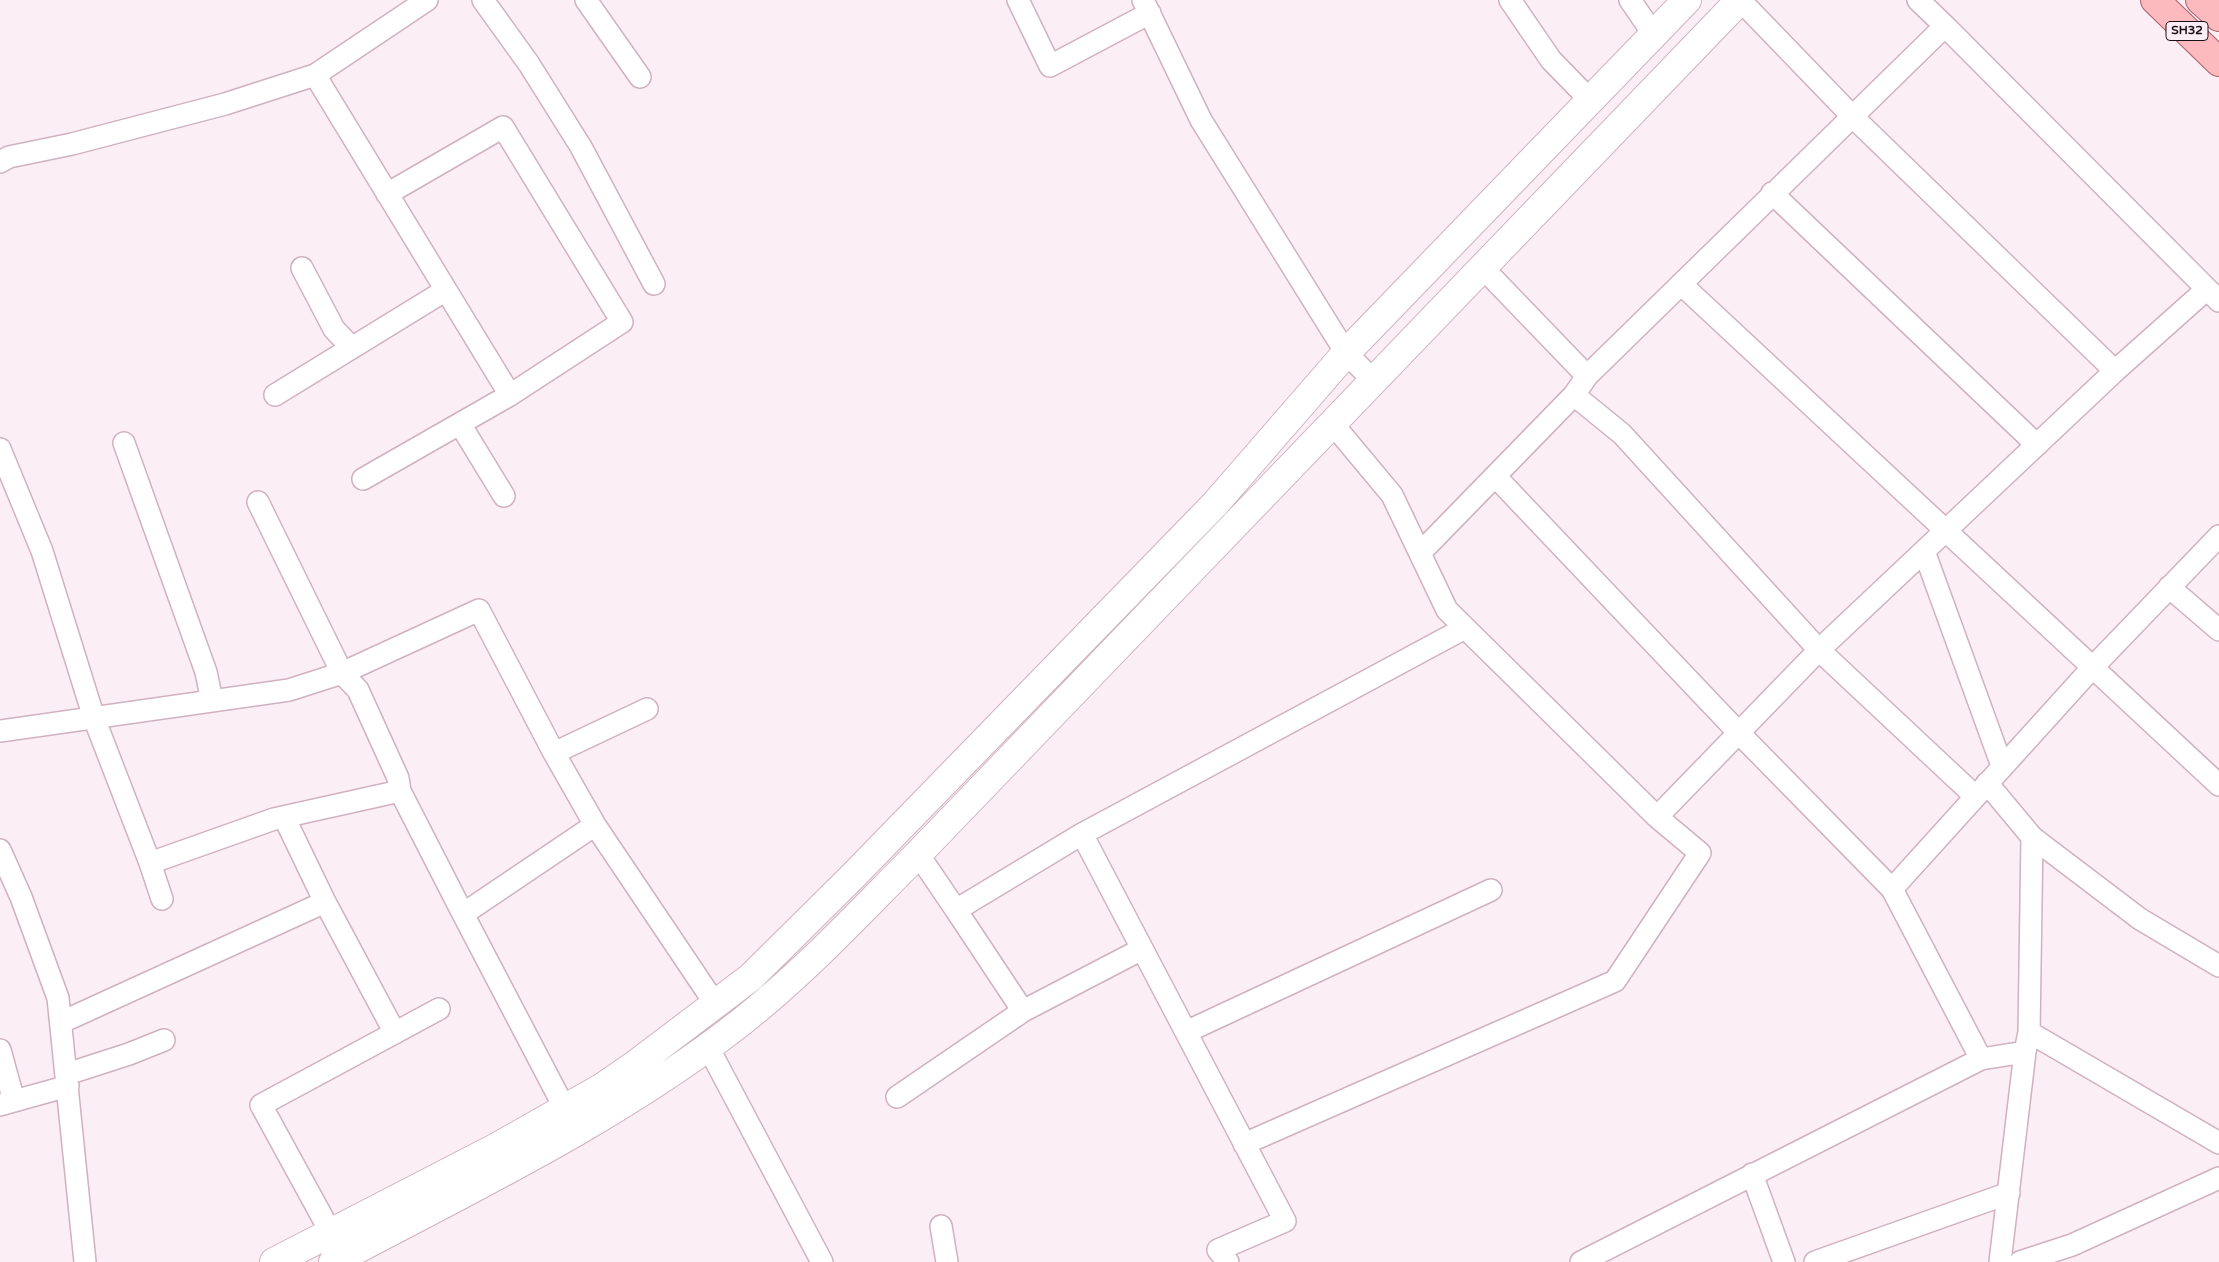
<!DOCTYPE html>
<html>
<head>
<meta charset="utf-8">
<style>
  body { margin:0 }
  canvas { display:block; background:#fceef5 }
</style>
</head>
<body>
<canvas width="2219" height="1262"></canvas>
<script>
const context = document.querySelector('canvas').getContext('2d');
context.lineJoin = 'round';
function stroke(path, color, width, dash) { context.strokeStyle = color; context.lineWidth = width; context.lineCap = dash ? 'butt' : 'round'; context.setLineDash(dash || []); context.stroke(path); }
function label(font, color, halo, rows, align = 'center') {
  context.font = font + ' "Varela Round",sans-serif'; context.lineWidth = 5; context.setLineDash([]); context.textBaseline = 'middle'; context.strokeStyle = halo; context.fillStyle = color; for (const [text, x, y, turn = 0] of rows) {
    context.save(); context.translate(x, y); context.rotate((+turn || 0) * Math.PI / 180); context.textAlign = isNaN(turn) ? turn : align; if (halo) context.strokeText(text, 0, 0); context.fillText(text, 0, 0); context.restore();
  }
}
const minor = new Path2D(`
  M 483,0 L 529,64 L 581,147 L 654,284
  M 586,0 L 640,77
  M 1018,0 L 1050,66 L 1150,13
  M 1143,0 L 1201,120 L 1346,353 L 1373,380
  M 1510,0 L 1551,60 L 1590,100
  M 1630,0 L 1654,35
  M 1740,0 L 1853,117 L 2115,371 L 2207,289
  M 1918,0 L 1945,26
  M 315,75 L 510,395
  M 0,162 L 9,157 L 72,144 L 225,104 L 315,75 L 427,0
  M 1772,193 L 2037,445
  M 1482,267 L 1587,376 L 1574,395 L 1622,434 L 1819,650 L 1975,796
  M 302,268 L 334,329 L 352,348
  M 1681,284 L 2219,785
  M 1587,376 L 1945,26 L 2219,301
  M 275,395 L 446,290
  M 1332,423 L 1392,495 L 1447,610 L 1657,817 L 1819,650 L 2115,371
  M 460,424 L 504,496
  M 124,443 L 206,672 L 212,701
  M 0,449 L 42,551 L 94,718 L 150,863 L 274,819 L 400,791
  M 1495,476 L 1738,732 L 1892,889 L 2092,668 L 2219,536
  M 363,479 L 510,395 L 622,322 L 503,127 L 387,194
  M 258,502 L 342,673 L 358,690 L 398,778 L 400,791 L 463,914 L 595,825
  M 1924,551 L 2002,766
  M 1420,553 L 1574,395
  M 2169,587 L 2219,630
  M 0,731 L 289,690 L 342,673 L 479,610 L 554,753 L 595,825 L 716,1005
  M 554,753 L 647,709
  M 1987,783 L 2032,837 L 2029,1032 L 2025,1052 L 2000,1262
  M 284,817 L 325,902 L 395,1033
  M 1082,834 L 1465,628
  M 2032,837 L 2140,919 L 2219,966
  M 0,850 L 21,897 L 58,998 L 85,1262
  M 918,854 L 956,910 L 1082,834 L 1285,1221 L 1218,1250 L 1228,1262
  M 150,863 L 162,899
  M 1892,889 L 1981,1059 L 2025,1052
  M 956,910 L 1023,1011
  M 463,914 L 565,1109
  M 62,1022 L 325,902
  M 1186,1032 L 1491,890
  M 2029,1032 L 2219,1143
  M 708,1047 L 822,1262
  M 0,1050 L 14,1101
  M 67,1074 L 129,1054 L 164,1040
  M 897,1097 L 1023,1011 L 1142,949
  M 0,1105 L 68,1086
  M 1244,1144 L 1615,981 L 1700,853 L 1657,817
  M 1752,1174 L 1784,1262
  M 941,1226 L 947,1262
  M 331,1233 L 261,1105 L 439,1009
  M 1581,1262 L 1981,1059
  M 1815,1262 L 2009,1193
  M 2020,1262 L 2072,1245 L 2219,1178`);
const tertiary = new Path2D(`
  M 274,1262 L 495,1148 L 601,1088 L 636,1064 L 751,977 L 853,876 L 1215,504 L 1346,353 L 1687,0
  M 333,1262 C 472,1188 616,1120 740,1023 C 805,972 860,912 918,854 L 1740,0`);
const primary = new Path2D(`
  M 2155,0 L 2219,62
  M 2200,0 L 2219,17`);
const shields = [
  [2187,31,42]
];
const shieldNames = [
  ["SH32",2187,31]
];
stroke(minor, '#d0b1c0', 24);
stroke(tertiary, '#d0b1c0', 30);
stroke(primary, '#ac6067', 30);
stroke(minor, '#fff', 21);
stroke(tertiary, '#fff', 28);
stroke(primary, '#fcb9be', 28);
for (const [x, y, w] of shields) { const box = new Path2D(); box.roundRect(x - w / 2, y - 9.5, w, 19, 4); context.fillStyle = '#fceef5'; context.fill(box); stroke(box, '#1a0f15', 1); }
label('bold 12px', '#1a0f15', null, shieldNames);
</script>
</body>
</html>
